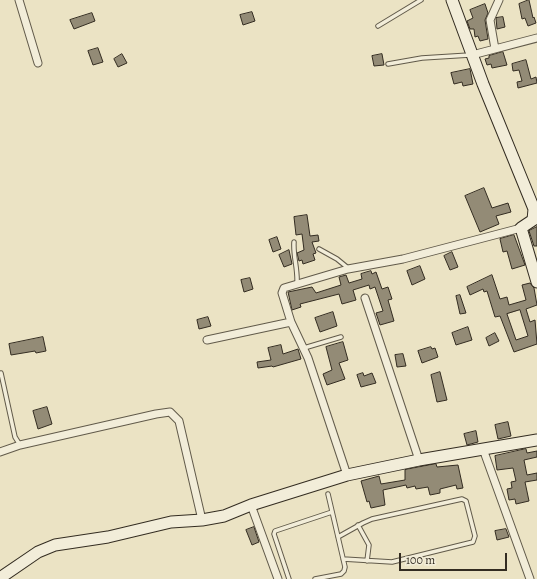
<!DOCTYPE html>
<html>
<head>
<meta charset="utf-8">
<style>
  body { margin:0 }
  #map { position:relative; width:537px; height:579px; overflow:hidden; background:#ebe3c4; font-family:Alegreya,serif }
  canvas { display:block }
  .scale { position:absolute; left:399px; top:553px; width:108px; height:18px; box-sizing:border-box; border:2px solid #332c21; border-top:0; padding-left:5px; font-size:12px; line-height:14px; white-space:nowrap; color:#332c21; -webkit-text-stroke:3px #f2edd9; paint-order:stroke }
</style>
</head>
<body>
<div id="map">
<canvas width="537" height="579"></canvas>
<div class="scale">100 m</div>
</div>
<script>
const context = document.querySelector('canvas').getContext('2d');
context.lineJoin = 'round';
function paint(path, color) { context.fillStyle = color; context.fill(path, 'evenodd'); }
function stroke(path, color, width, dash) { context.strokeStyle = color; context.lineWidth = width; context.lineCap = dash ? 'butt' : 'round'; context.setLineDash(dash || []); context.stroke(path); }
const building = new Path2D(`
  M 529,0 L 533,18 L 534,17 L 536,23 L 528,26 L 525,18 L 522,19 L 519,4 Z
  M 485,4 L 488,13 L 485,20 L 488,39 L 480,41 L 478,36 L 475,37 L 474,29 L 470,29 L 467,21 L 473,18 L 470,10 Z
  M 252,12 L 255,21 L 243,25 L 240,15 Z
  M 92,13 L 95,21 L 74,29 L 70,20 Z
  M 503,17 L 505,27 L 497,29 L 496,18 Z
  M 98,48 L 103,62 L 93,65 L 88,51 Z
  M 503,52 L 507,65 L 492,68 L 491,64 L 487,65 L 485,59 L 489,58 L 489,56 Z
  M 122,54 L 127,63 L 118,67 L 114,59 Z
  M 382,54 L 384,65 L 374,66 L 372,56 Z
  M 526,60 L 531,79 L 536,77 L 537,83 L 518,88 L 517,82 L 522,81 L 519,70 L 513,71 L 512,64 Z
  M 470,69 L 473,84 L 463,86 L 462,82 L 454,84 L 451,73 Z
  M 484,188 L 492,208 L 508,203 L 511,212 L 496,216 L 499,224 L 480,232 L 465,196 Z
  M 307,215 L 310,236 L 318,235 L 319,241 L 312,242 L 316,253 L 313,254 L 315,260 L 303,264 L 302,260 L 299,261 L 297,253 L 304,250 L 302,234 L 296,235 L 294,217 Z
  M 537,227 L 537,246 L 534,246 L 529,231 Z
  M 514,235 L 525,265 L 512,269 L 507,251 L 503,252 L 500,239 Z
  M 277,237 L 281,249 L 273,252 L 269,240 Z
  M 289,250 L 292,264 L 284,267 L 279,255 Z
  M 452,252 L 458,267 L 450,270 L 444,256 Z
  M 420,266 L 425,279 L 412,285 L 407,271 Z
  M 371,271 L 372,274 L 376,272 L 382,289 L 388,287 L 392,299 L 388,300 L 394,321 L 380,325 L 376,313 L 383,311 L 375,287 L 370,289 L 369,285 L 353,290 L 356,300 L 342,304 L 339,294 L 300,304 L 301,307 L 292,310 L 288,292 L 312,287 L 316,293 L 341,285 L 339,277 L 346,275 L 349,283 L 362,279 L 361,274 Z
  M 492,275 L 500,299 L 507,297 L 509,305 L 526,300 L 522,285 L 530,283 L 534,288 L 537,305 L 526,309 L 530,322 L 535,320 L 537,344 L 514,352 L 500,316 L 495,317 L 487,291 L 484,292 L 483,289 L 470,295 L 467,287 ZM 520,310 L 528,336 L 516,340 L 507,314 Z
  M 250,278 L 253,289 L 244,292 L 241,280 Z
  M 460,295 L 466,313 L 460,314 L 456,296 Z
  M 333,312 L 337,326 L 320,332 L 315,318 Z
  M 208,317 L 211,326 L 199,329 L 197,320 Z
  M 468,327 L 472,340 L 456,345 L 452,333 Z
  M 495,333 L 499,341 L 489,346 L 486,338 Z
  M 43,337 L 46,351 L 36,353 L 35,351 L 11,355 L 9,344 Z
  M 343,342 L 348,360 L 339,363 L 345,379 L 327,385 L 323,374 L 332,370 L 326,347 Z
  M 281,345 L 283,354 L 298,349 L 301,359 L 273,367 L 272,366 L 258,368 L 257,362 L 271,360 L 268,348 Z
  M 431,347 L 432,349 L 435,348 L 438,357 L 422,363 L 418,351 Z
  M 403,354 L 406,366 L 397,367 L 395,355 Z
  M 440,372 L 447,400 L 437,402 L 431,375 Z
  M 363,373 L 364,376 L 372,373 L 376,383 L 361,387 L 357,375 Z
  M 47,407 L 52,424 L 38,429 L 33,411 Z
  M 508,422 L 511,436 L 498,439 L 495,425 Z
  M 476,431 L 478,442 L 467,445 L 464,434 Z
  M 526,449 L 527,453 L 537,451 L 537,457 L 524,460 L 527,475 L 537,473 L 537,480 L 525,482 L 529,501 L 516,504 L 515,499 L 509,500 L 507,489 L 512,488 L 511,482 L 516,481 L 513,468 L 497,470 L 495,456 Z
  M 436,464 L 437,467 L 458,465 L 463,488 L 457,489 L 456,485 L 440,489 L 440,493 L 430,495 L 428,487 L 416,489 L 415,486 L 407,488 L 406,485 L 383,490 L 385,505 L 371,508 L 369,501 L 367,502 L 361,481 L 379,476 L 381,484 L 405,480 L 405,470 Z
  M 254,527 L 259,542 L 252,545 L 246,530 Z
  M 506,529 L 509,537 L 497,540 L 495,531 Z`);
const lane = new Path2D(`
  M 378,26 L 421,0
  M 388,64 L 422,58 L 470,55
  M 294,242 C 293,257 298,268 297,284
  M 319,249 L 337,259 L 348,268
  M 304,348 L 341,337
  M 1,373 L 15,437 L 20,445
  M 358,525 L 369,545 L 367,561
  M 338,537 L 363,523 L 372,519 L 462,499 L 466,501 L 475,536 L 473,542 L 392,562 L 343,559
  M 289,579 L 274,534 L 275,531 L 332,512
  M 315,579 L 341,574 L 344,571 L 345,567 L 328,494`);
const street = new Path2D(`
  M 19,0 L 38,63
  M 495,49 L 490,20 L 499,0
  M 472,55 L 537,38
  M 365,298 L 419,460
  M 291,322 L 308,358 L 347,475
  M 207,340 L 291,322 L 282,293 L 284,288 L 348,269 L 403,259 L 521,228
  M 483,449 L 530,579
  M 0,452 L 20,445 L 156,414 L 170,412 L 179,421 L 202,520
  M 251,505 L 278,579`);
const secondary = new Path2D(`
  M 452,0 L 483,84 L 534,209 L 533,220 L 521,228 L 537,282
  M 0,578 L 38,552 L 55,545 L 108,537 L 171,522 L 202,520 L 224,516 L 251,505 L 347,475 L 419,460 L 537,440`);
paint(building, '#938b76');
stroke(building, '#332c21', 1);
stroke(lane, '#615a4a', 5.5);
stroke(street, '#615a4a', 9);
stroke(secondary, '#332c21', 13);
stroke(lane, '#f2edd9', 3.5);
stroke(street, '#f2edd9', 7);
stroke(secondary, '#f2edd9', 11);
</script>
</body>
</html>
